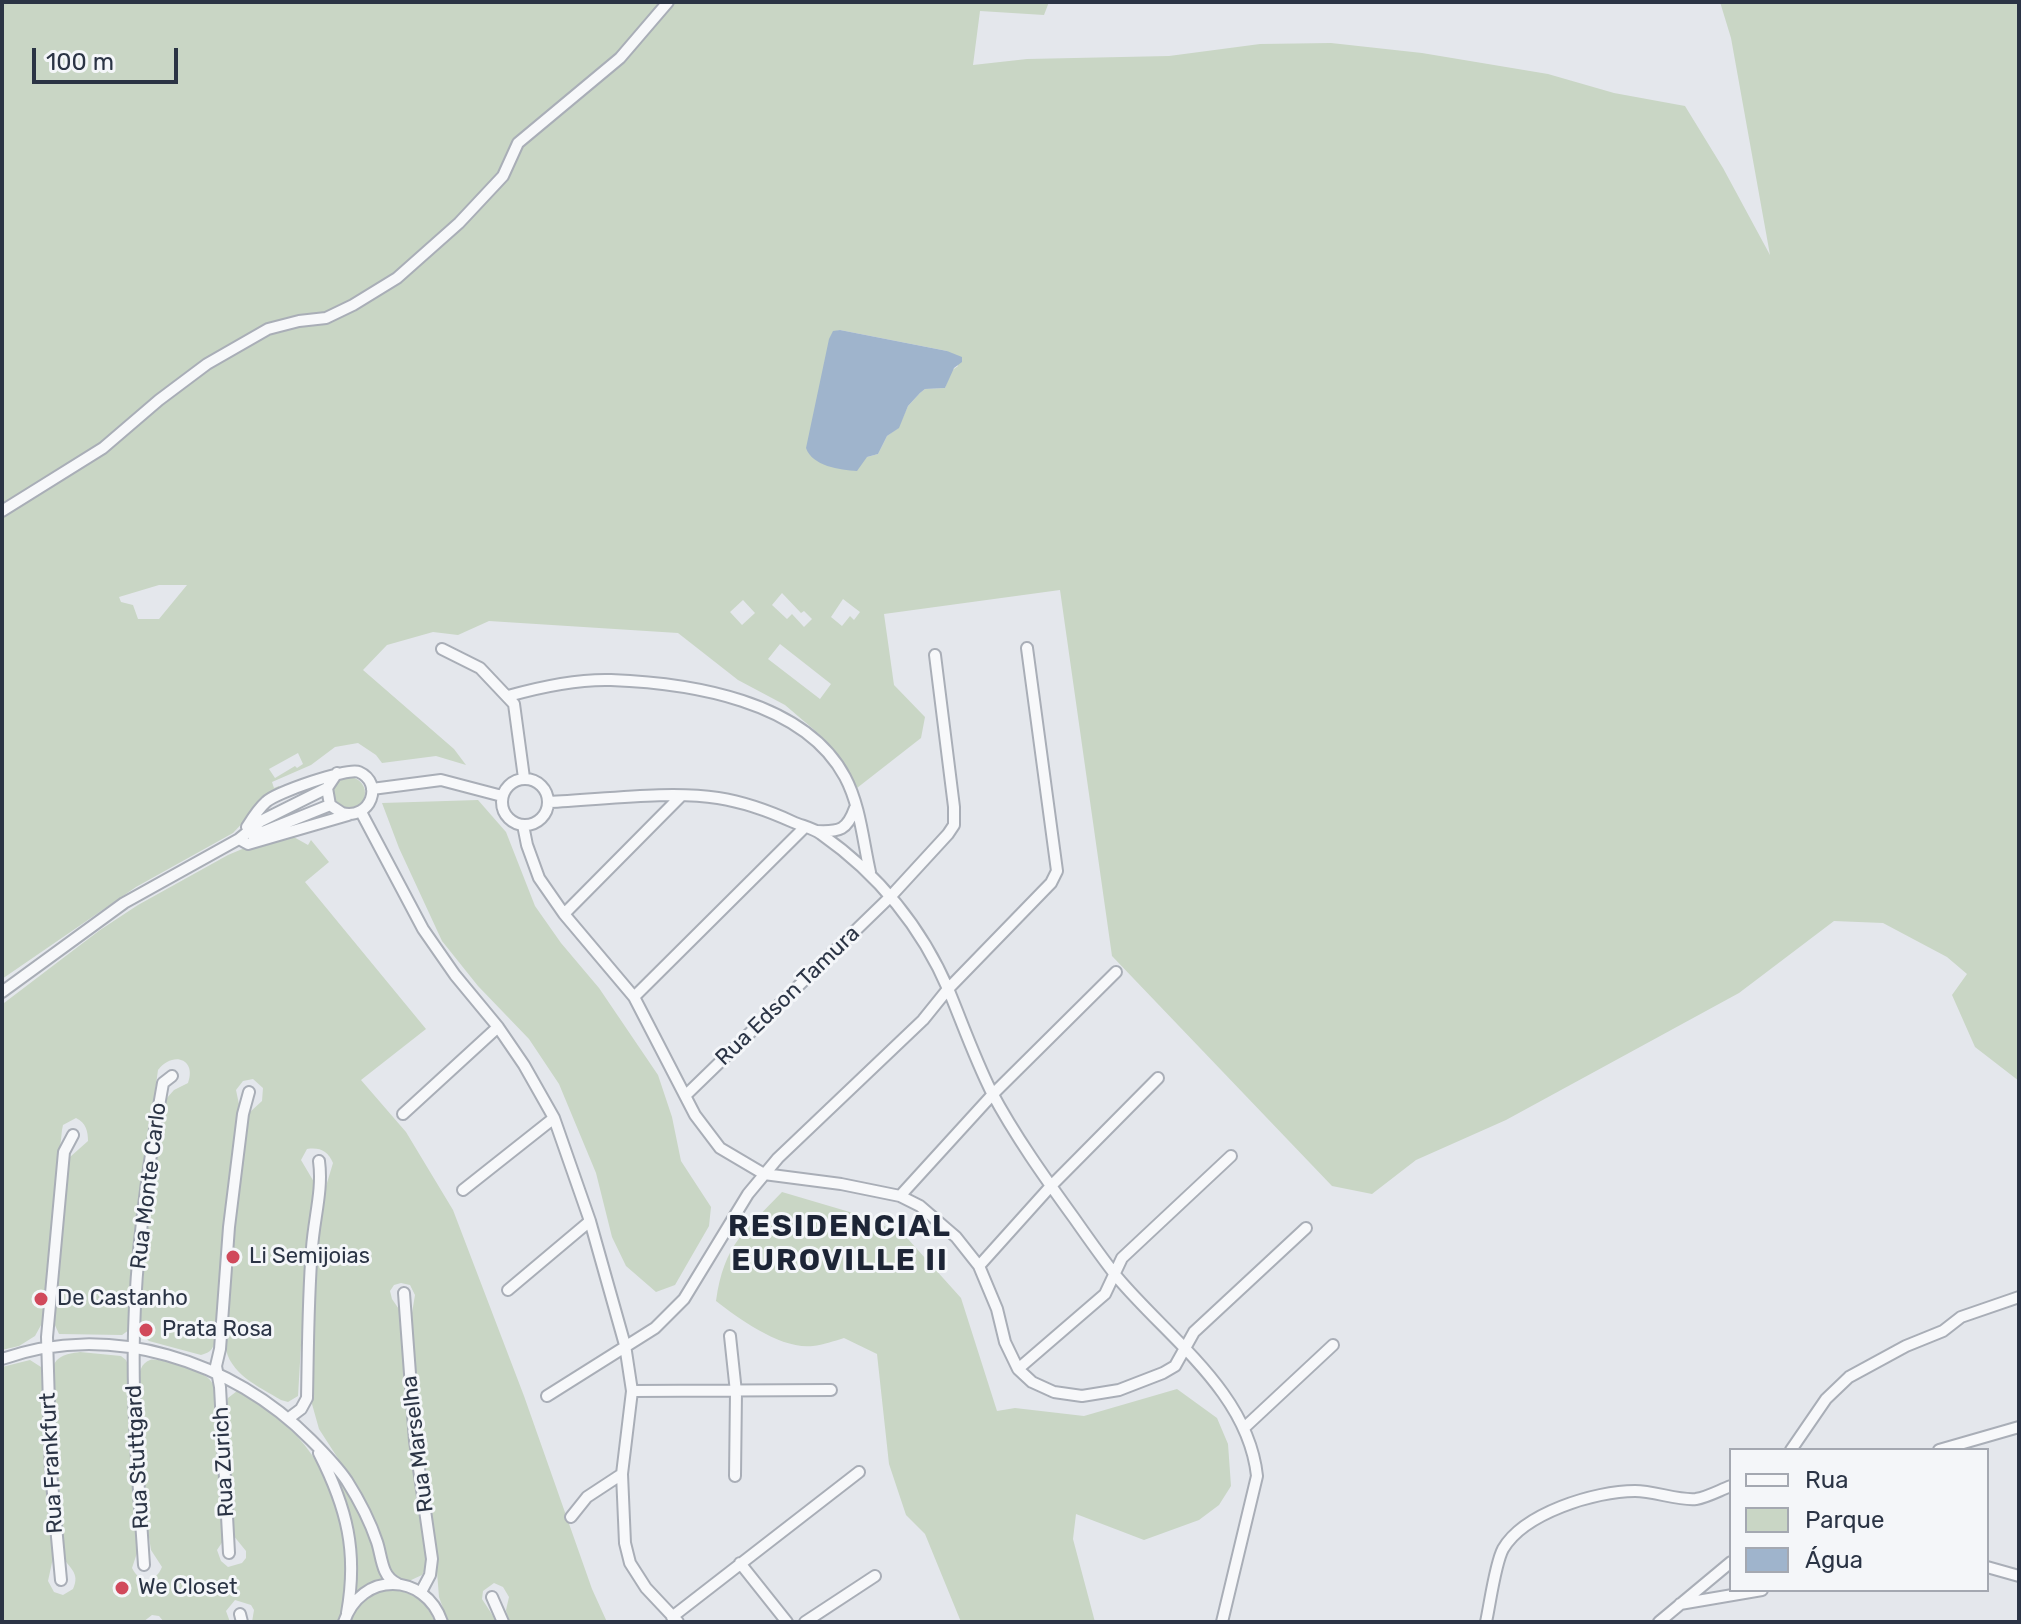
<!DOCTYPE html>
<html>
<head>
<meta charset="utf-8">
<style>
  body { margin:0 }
  #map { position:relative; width:2021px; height:1624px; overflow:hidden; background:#e4e7ec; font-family:Rubik,sans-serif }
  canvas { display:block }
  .frame { position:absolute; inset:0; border:4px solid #2b3445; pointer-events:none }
  .legend { position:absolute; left:1729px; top:1448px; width:260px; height:144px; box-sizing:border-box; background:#f4f6f9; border:2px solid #a4a8b1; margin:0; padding:10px 14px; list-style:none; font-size:24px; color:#2b3445 }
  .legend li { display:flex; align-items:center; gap:16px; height:40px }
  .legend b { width:40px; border:2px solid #a4a8b1 }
  .scale { position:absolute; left:32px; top:48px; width:146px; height:36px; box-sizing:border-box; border:4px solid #2b3445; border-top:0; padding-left:10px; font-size:24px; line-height:28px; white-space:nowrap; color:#2b3445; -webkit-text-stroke:6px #f4f6f9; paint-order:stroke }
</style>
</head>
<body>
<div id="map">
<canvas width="2021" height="1624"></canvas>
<div class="frame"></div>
<ul class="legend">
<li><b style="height:10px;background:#f7f8fa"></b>Rua</li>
<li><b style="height:22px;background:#c9d6c5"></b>Parque</li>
<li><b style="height:22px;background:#9fb4cc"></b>Água</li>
</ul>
<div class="scale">100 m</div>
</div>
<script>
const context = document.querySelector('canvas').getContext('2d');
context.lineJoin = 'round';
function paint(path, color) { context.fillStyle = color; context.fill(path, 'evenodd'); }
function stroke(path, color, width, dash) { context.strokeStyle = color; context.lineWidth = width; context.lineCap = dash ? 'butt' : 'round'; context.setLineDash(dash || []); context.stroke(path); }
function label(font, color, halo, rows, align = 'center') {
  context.font = font + ' Rubik,sans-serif'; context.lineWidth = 6; context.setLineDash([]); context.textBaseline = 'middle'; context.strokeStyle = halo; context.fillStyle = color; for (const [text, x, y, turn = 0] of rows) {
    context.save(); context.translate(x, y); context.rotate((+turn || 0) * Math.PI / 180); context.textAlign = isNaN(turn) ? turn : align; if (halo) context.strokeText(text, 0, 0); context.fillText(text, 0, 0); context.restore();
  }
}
const green = new Path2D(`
  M 2,2 L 1049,2 L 1044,15 L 980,11 L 973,65 L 1027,59 L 1169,56 L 1260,44 L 1331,43 L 1422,53 L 1548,74 L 1614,93 L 1685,106 L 1723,168 L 1770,255 L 1731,38 L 1720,2 L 2019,2 L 2019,1081 L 1975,1047 L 1952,995 L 1967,974 L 1947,957 L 1883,923 L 1834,921 L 1739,993 L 1506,1120 L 1416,1160 L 1372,1194 L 1332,1186 L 1112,956 L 1060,590 L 884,614 L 894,685 L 925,717 L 921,738 L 857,788 L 838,755 L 819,734 L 785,705 L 738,680 L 678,633 L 489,621 L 458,635 L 433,632 L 387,645 L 363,670 L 454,749 L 466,765 L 436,756 L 382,763 L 376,755 L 358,743 L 335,747 L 311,765 L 272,782 L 274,788 L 279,786 L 280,789 L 270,794 L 233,833 L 136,887 L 2,979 ZM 840,330 L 947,351 L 958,366 L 951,371 L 945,388 L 925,389 L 920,393 L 908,406 L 898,428 L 887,436 L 878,454 L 867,457 L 833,332 ZM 159,585 L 187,585 L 159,619 L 138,619 L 133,605 L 121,602 L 119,597 ZM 782,593 L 801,613 L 804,611 L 812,619 L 804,627 L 792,614 L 787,619 L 772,605 ZM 843,599 L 860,612 L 854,620 L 850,616 L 842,626 L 831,617 ZM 743,600 L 755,613 L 742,625 L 730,612 ZM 780,644 L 831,684 L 820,699 L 768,659 ZM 298,753 L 303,764 L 297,768 L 295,766 L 275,778 L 269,769 Z
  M333 793a16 16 0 1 1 32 0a16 16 0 1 1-32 0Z
  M 478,800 L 506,832 L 535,906 L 561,943 L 599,988 L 658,1075 L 672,1117 L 681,1161 L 711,1207 L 709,1226 L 675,1285 L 656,1292 L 626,1266 L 612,1237 L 596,1173 L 559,1084 L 529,1039 L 478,986 L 442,941 L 399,848 L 382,803 Z
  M 292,836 L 308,845 L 311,840 L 329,862 L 305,882 L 426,1029 L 361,1080 L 406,1132 L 453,1210 L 524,1396 L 592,1589 L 607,1622 L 508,1622 L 506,1610 L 509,1597 L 503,1587 L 494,1583 L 483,1591 L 482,1599 L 497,1622 L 448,1622 L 439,1597 L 433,1522 L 420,1451 L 414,1387 L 412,1313 L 415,1295 L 410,1285 L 401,1283 L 394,1285 L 390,1291 L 392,1299 L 403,1315 L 402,1349 L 407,1410 L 427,1566 L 422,1575 L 409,1581 L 398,1579 L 391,1571 L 382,1542 L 359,1491 L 319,1429 L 312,1404 L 310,1381 L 315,1257 L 324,1193 L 333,1163 C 328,1151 320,1147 307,1149 L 301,1160 L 314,1182 L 315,1192 L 306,1261 L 298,1396 L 288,1402 L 281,1400 C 258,1386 229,1374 225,1345 L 230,1252 L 246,1122 L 250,1112 L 262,1101 L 263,1088 L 253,1079 L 243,1081 L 236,1090 L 240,1109 L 221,1252 L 215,1337 C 214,1348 212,1352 201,1355 L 149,1341 L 140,1333 L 139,1325 L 156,1143 L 166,1099 L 174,1090 L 188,1083 C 197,1058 172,1051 158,1070 L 139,1207 L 129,1330 L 122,1335 L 59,1334 L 53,1321 L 66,1168 L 70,1157 L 88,1141 C 88,1131 86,1123 76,1118 L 63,1125 L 62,1130 L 51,1232 L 46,1316 L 35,1336 L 19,1346 L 2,1350 L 4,1003 L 100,930 L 138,905 L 228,855 L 247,847 Z
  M 782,1192 L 870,1218 L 908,1239 L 961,1298 L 997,1411 L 1015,1408 L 1084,1416 L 1177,1389 L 1217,1418 L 1228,1444 L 1231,1486 L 1219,1505 L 1199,1520 L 1144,1540 L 1076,1514 L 1073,1539 L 1095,1622 L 961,1622 L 925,1534 L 906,1515 L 889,1464 L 877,1354 L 844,1338 C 834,1341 823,1345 813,1346 C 782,1350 739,1319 716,1301 C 724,1244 745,1231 782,1192 Z
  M 80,1352 L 121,1356 L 126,1360 L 129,1367 L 139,1547 L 132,1568 C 140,1584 155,1584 162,1567 L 151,1550 L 145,1511 L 138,1381 C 139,1373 141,1363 150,1360 C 159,1357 200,1372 207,1377 C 211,1380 213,1384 215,1388 L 225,1538 L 217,1550 L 221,1561 L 228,1567 L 242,1563 L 246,1558 L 246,1551 L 233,1535 L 226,1409 L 228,1398 L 237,1391 L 242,1393 C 261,1406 280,1419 296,1435 C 343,1486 356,1557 339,1622 L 252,1622 L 254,1610 L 251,1605 L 235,1600 L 226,1611 L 230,1622 L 164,1622 L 159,1616 L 152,1615 L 143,1622 L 2,1622 L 2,1367 L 30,1360 L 41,1367 L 53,1558 L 48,1581 L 54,1592 L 63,1595 L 73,1589 C 81,1572 68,1568 62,1555 L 54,1444 L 52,1371 C 55,1356 65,1354 80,1352 Z
  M 332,1470 C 355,1493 380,1546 382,1579 L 356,1591 C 360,1547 352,1509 332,1470 Z
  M 383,1590 C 408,1589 425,1598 435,1622 L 349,1622 L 361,1602 Z`);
const water = new Path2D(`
  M 840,330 L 947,351 L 962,357 L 962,362 L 954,368 L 945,388 L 925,389 L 920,393 L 908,406 L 899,428 L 887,436 L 878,454 L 867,457 L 857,471 C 840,470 812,466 806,448 L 829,339 L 833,331 Z`);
const minor = new Path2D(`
  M 2,511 L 103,448 L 159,400 L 207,364 L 268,329 L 299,321 L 326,318 L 353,305 L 397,278 L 459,223 L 503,176 L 518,143 L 620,58 L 668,2
  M 442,649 L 480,668 L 514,704 L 524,778
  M 508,696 C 540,687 578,679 611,680 C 689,683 804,700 845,777 C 860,805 863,841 870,872
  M502 802a23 23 0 1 1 46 0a23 23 0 1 1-46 0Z
  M 372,789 L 441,780 L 502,796
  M 549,802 C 599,800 669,790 718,798 C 744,802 769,811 793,822 C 802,826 813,828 821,834 C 878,874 921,926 949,991 C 963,1025 975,1059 991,1091 C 1015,1136 1045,1178 1074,1218 C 1088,1238 1102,1258 1117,1277 C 1168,1338 1248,1392 1257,1476 L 1222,1622
  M 361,812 L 423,929 L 455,975 L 498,1027 L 524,1065 L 554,1118 L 590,1221 L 625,1345 L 632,1391 L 622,1474 L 625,1543 L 630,1563 L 646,1588 L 678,1622
  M 523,825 L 527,845 L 539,878 L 564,914 L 634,997 L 695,1115 L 720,1148 L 764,1174 L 841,1184 L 900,1196 L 920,1206 L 956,1237 L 979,1266 L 997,1309 L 1005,1342 L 1018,1369 L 1032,1382 L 1054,1392 L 1082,1396 L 1119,1390 L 1163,1373 L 1175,1366 L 1194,1332 L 1306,1228
  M 247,827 C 252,819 258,809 266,802 C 275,793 348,767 359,772 C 384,783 371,820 342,813 L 330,805 L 327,788 L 337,773
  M 817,831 C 840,832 847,830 855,808
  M 253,836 L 330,805
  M 239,839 L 248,844 L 348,815
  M 564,914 L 681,796
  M 2,992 L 124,903 L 239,839 L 261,821 L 327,788
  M 634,997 L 805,827
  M 686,1095 L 891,896 L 948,834 L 954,825 L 954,807 L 935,655
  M 403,1114 L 498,1027
  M 463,1190 L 554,1118
  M 900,1196 L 993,1094 L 1116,972
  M 979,1266 L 1050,1187 L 1158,1078
  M 508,1290 L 590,1221
  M 404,1293 L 415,1441 L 432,1559 L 430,1575 L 421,1592
  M 730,1336 L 736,1392 L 735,1476
  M 2,1359 C 110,1321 232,1360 311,1440 C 324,1453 337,1466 347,1481 C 359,1500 370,1521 377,1542 C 380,1551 381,1562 385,1571 C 388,1578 392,1581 398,1584
  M 1018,1369 L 1105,1294 L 1122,1258 L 1231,1156
  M 632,1391 L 831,1390
  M 547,1396 L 655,1328 L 684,1299 L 748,1194 L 778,1158 L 923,1020 L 948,989 L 1051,883 L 1057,871 L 1027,648
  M 289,1418 L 301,1409 L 307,1398 C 308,1348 308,1298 312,1248 C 314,1218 323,1190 319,1161
  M 1244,1428 L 1333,1345
  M 1791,1450 L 1826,1399 L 1849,1377 L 1906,1346 L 1943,1331 L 1961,1317 L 2019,1297
  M 1939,1450 L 2019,1427
  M 319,1453 C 347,1508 358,1552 347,1613
  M 571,1517 L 587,1497 L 622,1474
  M 229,1553 L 220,1387 L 216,1366 L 220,1349 L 229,1227 L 243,1114 L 249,1092
  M 740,1563 L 787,1622
  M 144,1565 C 139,1488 132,1410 134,1332 C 136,1249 148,1165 163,1083 L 172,1076
  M 1987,1567 L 2019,1576
  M 61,1580 L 51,1472 L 47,1337 L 64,1152 L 73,1135
  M 492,1597 L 503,1622
  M 1680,1604 L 1762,1590
  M 240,1614 L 242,1622
  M 672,1617 L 859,1472
  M 344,1622 C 361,1571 425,1572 442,1622
  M 805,1622 L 875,1576
  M 1486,1622 C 1490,1604 1495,1564 1503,1549 C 1524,1513 1595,1491 1635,1491 C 1654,1491 1680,1501 1696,1499 C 1708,1497 1720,1490 1731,1486
  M 1659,1622 L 1731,1562`);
const markers = [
  [233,1257,8,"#d1495b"],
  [41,1299,8,"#d1495b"],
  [146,1330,8,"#d1495b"],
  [122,1588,8,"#d1495b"]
];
const streetNames = [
  ["Rua Edson Tamura",788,996,-44],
  ["Rua Monte Carlo",149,1186,-83],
  ["Rua Marselha",418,1444,-97],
  ["Rua Stuttgard",138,1457,-93],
  ["Rua Zurich",224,1462,-93],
  ["Rua Frankfurt",52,1463,-93]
];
const poiNames = [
  ["Li Semijoias",249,1257],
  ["De Castanho",57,1299],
  ["Prata Rosa",162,1330],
  ["We Closet",138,1588]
];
const districtNames = [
  ["RESIDENCIAL",840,1227],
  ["EUROVILLE II",840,1261]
];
paint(green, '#c9d6c5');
paint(water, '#9fb4cc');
stroke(minor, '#a9aeb7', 14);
stroke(minor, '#f7f8fa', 10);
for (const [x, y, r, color] of markers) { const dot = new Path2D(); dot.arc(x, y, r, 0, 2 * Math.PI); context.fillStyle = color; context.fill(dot); stroke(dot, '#f4f6f9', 3); }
label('22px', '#2b3445', '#f4f6f9', streetNames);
label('22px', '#2b3445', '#f4f6f9', poiNames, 'left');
context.letterSpacing = '2px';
label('bold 30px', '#1d2536', '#f4f6f9', districtNames);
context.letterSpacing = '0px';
</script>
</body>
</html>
